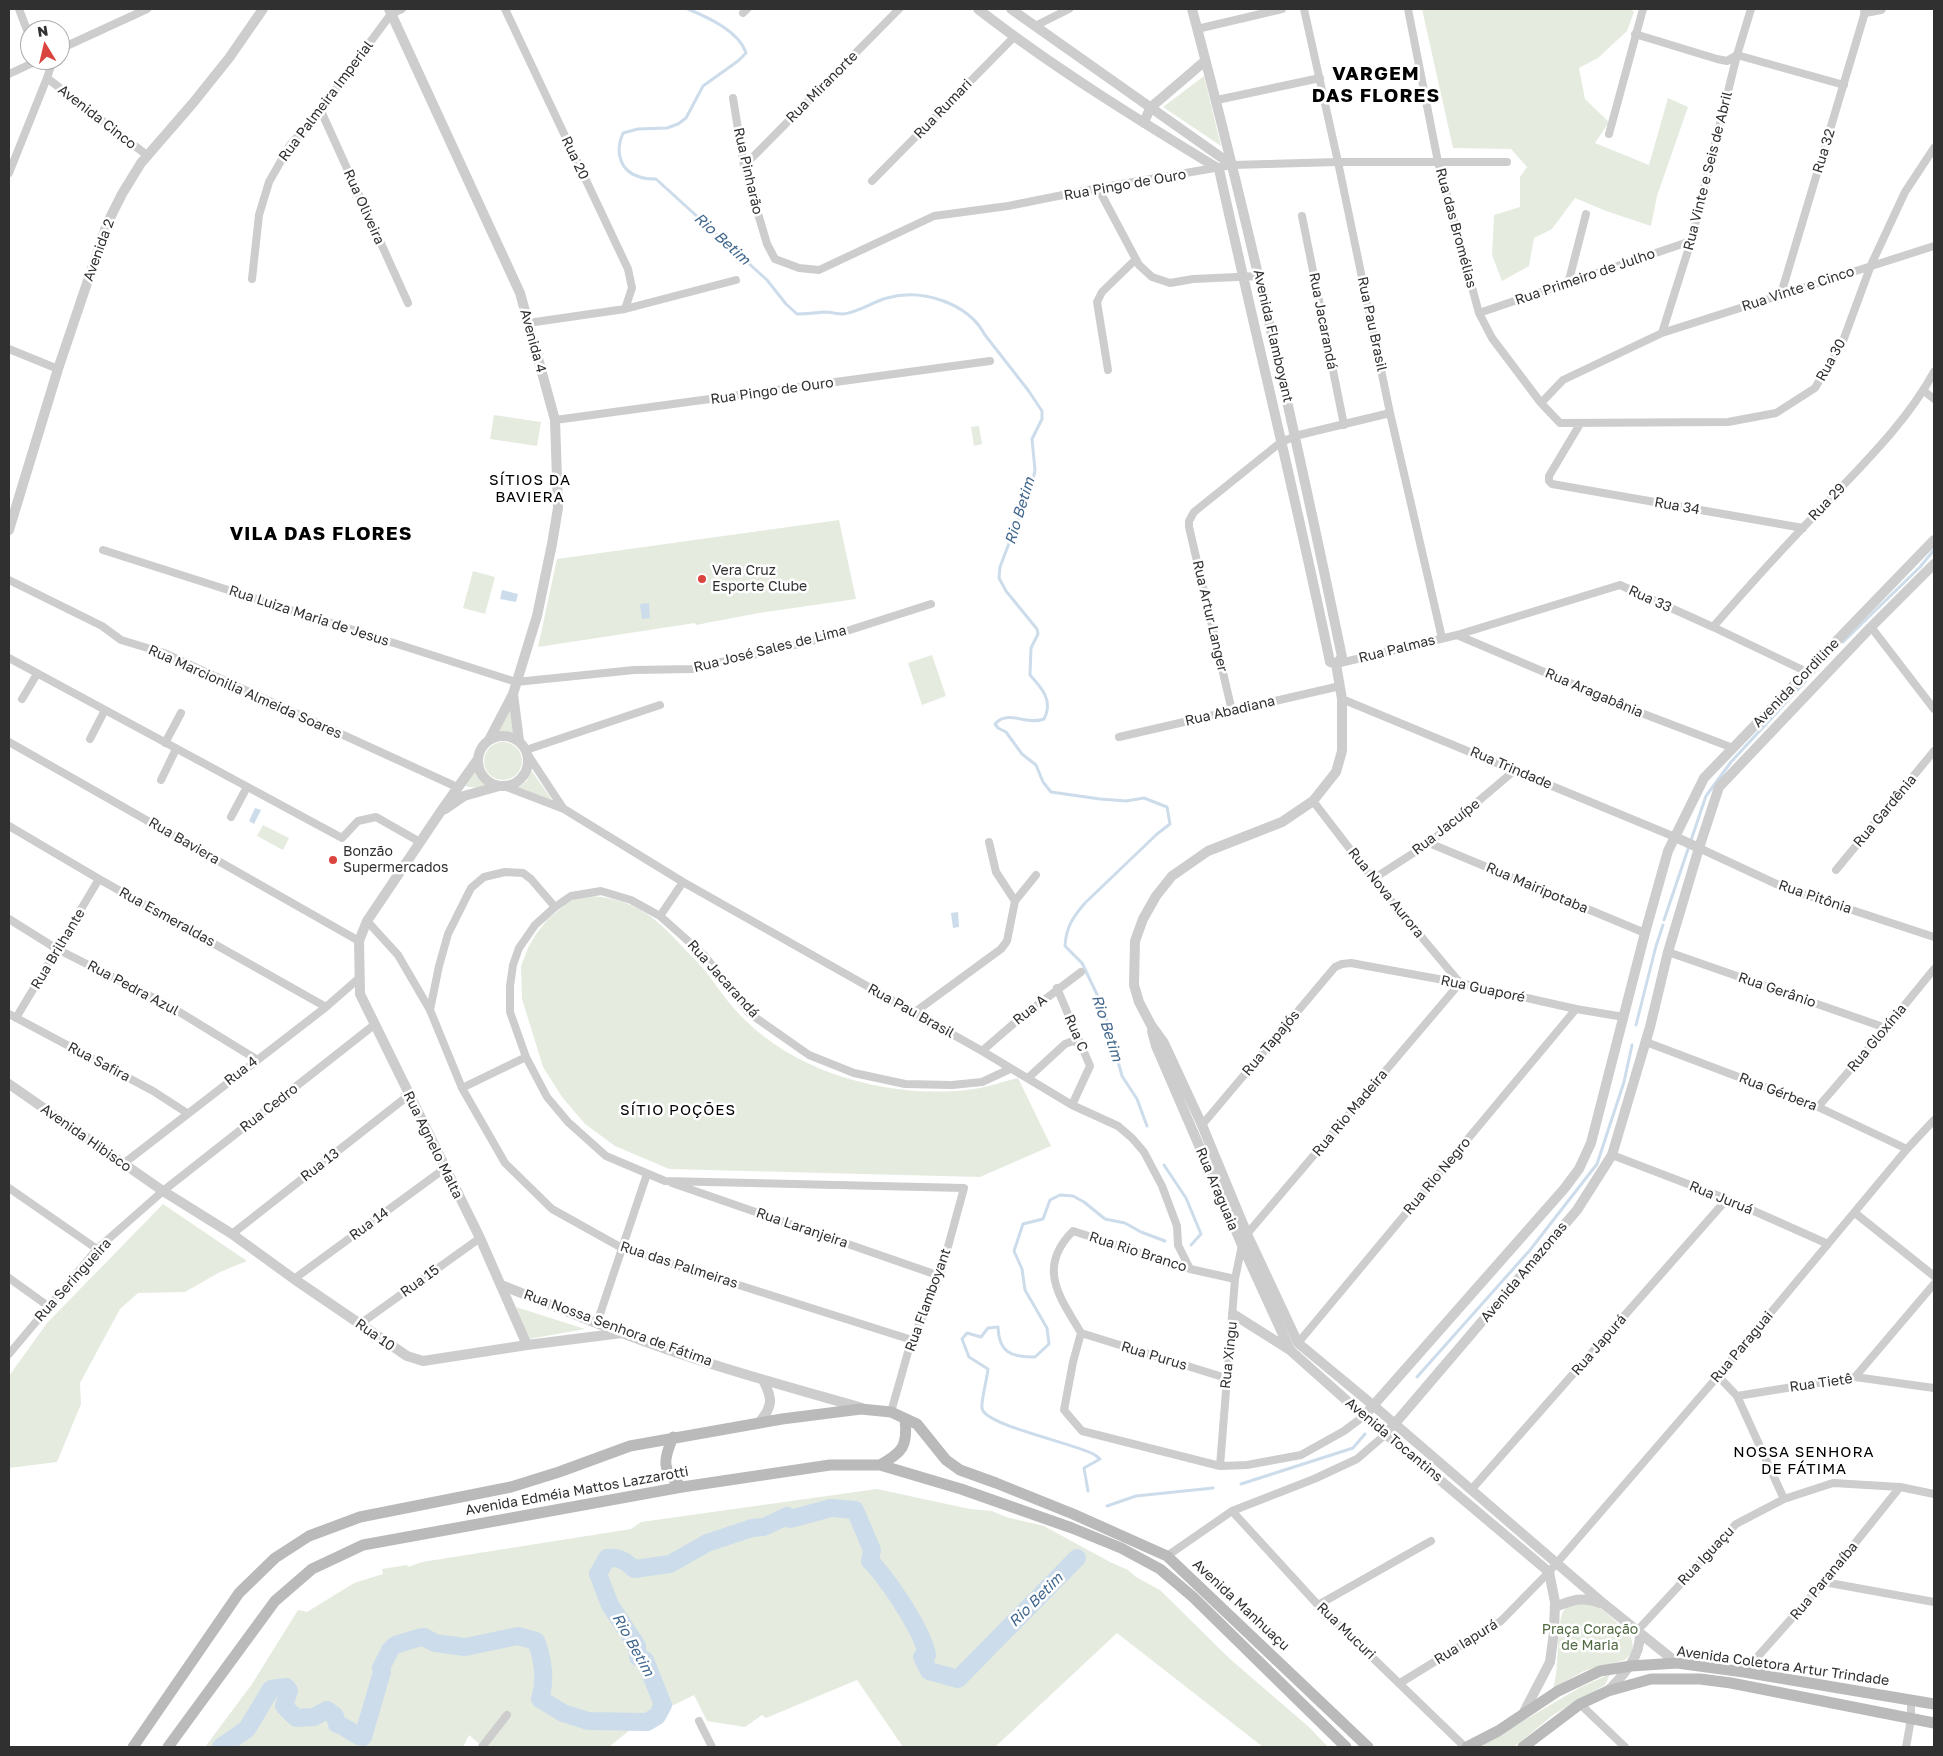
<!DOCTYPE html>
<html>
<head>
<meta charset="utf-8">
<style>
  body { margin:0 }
  #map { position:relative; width:1943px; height:1756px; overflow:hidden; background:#fff; font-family:"Golos Text",sans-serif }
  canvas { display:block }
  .frame { position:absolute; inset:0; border:10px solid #303030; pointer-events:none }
  .north { position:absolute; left:20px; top:20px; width:50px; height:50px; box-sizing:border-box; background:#fff; border:1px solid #acacac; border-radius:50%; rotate:351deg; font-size:14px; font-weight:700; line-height:20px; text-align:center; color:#303030 }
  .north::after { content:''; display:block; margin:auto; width:18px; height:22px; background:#db433e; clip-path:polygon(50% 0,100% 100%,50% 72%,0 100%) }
</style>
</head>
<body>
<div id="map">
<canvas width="1943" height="1756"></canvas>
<div class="frame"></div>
<div class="north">N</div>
</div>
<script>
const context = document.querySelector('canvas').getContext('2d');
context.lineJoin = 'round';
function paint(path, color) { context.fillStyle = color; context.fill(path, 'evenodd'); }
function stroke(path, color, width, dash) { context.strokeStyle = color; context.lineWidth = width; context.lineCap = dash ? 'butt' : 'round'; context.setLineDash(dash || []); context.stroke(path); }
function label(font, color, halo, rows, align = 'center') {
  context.font = font + ' "Golos Text",sans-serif'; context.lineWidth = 5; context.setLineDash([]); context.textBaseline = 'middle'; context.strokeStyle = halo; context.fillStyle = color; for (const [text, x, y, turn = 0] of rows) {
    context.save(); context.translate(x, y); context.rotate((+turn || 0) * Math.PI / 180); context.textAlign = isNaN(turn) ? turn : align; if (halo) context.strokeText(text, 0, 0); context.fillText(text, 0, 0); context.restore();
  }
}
const green = new Path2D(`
  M 1422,9 L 1630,9 L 1634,12 L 1627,31 L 1598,58 L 1579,68 L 1585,99 L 1609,122 L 1595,143 L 1649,165 L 1668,98 L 1688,107 L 1657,196 L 1651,226 L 1606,211 L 1575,198 L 1552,229 L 1534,238 L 1529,266 L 1502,281 L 1492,255 L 1494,215 L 1520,207 L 1520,177 L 1527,167 L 1511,149 L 1453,148 Z
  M 1204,76 L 1221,146 L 1163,107 Z
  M 494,415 L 541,422 L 537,446 L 490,439 Z
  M 979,426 L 982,444 L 974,446 L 971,427 Z
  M 839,520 L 856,599 L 759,613 L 696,625 L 695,623 L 538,647 L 557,559 Z
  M 473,571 L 495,577 L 485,614 L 463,608 Z
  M 932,655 L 946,696 L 922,705 L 908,663 Z
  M 514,696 L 519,736 L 511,733 L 496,734 Z
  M484 761a19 19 0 1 1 38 0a19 19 0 1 1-38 0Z
  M 475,766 L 478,773 L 488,784 C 478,787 472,790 462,784 Z
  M 531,770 L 553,801 L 517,788 L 527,781 Z
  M 263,825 L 289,838 L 283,850 L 257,836 Z
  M 591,896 C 633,899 653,915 681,945 C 689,954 699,963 707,973 C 719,989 730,1006 745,1020 C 801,1076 897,1100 974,1089 C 989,1087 1004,1081 1018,1078 L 1051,1146 L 980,1177 L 669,1169 L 615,1146 L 585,1124 L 562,1097 L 543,1067 L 522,999 L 521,966 L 528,948 L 536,934 L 548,919 L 566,904 L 574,899 Z
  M 163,1204 L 247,1261 L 220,1272 L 185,1292 L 138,1293 L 120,1309 L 80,1383 L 81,1404 L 57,1462 L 9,1468 L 9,1376 L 47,1323 Z
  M 516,1307 L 585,1329 L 529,1339 Z
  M 877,1489 L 970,1509 L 992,1511 L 1006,1517 L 1044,1526 L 1110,1562 L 1128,1570 L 1136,1577 L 1160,1590 L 1229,1658 L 1310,1728 L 1328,1747 L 1263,1747 L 1117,1633 L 995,1747 L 903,1747 L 857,1680 L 766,1718 L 762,1715 L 745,1727 L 707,1721 L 694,1695 L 641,1721 L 609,1747 L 483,1747 L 469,1735 L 463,1747 L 205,1747 L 252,1684 L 298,1610 L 307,1612 L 354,1583 L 383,1574 L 382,1569 L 407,1565 L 408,1567 L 422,1562 L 631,1529 L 641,1522 Z
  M 1578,1602 L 1597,1606 L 1602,1609 L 1630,1634 L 1633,1646 L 1631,1654 L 1625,1660 L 1584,1671 L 1553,1688 C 1560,1668 1556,1621 1564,1610 C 1567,1606 1573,1604 1578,1602 Z
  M 1610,1674 L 1605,1685 L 1553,1715 L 1514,1747 L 1478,1747 L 1581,1687 Z`);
const water = new Path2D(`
  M 502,590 L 518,594 L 516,602 L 500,599 Z
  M 649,603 L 650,618 L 642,619 L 640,604 Z
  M 255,808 L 261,810 L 254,824 L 249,821 Z
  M 958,912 L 959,927 L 953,928 L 951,913 Z`);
const stream = new Path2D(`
  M 688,9 C 707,17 739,31 746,53 L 738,61 L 703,86 L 686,118 L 678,124 L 667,128 L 638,129 L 623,133 C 615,151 619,171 640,177 C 645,179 651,179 656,179 L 767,280 L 786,304 L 797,314 C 806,314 815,313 824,312 C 830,312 837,314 843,314 C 859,312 872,302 887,298 C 922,288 968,303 985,335 L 1028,390 L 1042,411 L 1042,419 L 1032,439 L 1035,470 L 1033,480 L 1000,567 L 999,578 L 1006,591 L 1037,629 L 1038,634 L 1031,648 L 1030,675 C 1041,687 1054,701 1044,719 C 1027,726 1007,709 995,724 L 998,728 L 1006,732 L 1022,754 L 1036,765 L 1043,782 L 1051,792 L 1100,799 L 1126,801 L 1144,798 L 1167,807 L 1170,824 L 1157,834 L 1085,903 C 1073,917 1066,927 1065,946 L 1082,963 L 1103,1007 L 1122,1076 L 1137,1099 L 1147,1126
  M 1843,642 L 1920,567 L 1934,550
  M 1664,920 L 1706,796 L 1731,762 L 1824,661
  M 1636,1025 L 1656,946 L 1663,925
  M 1164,1165 L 1186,1198 L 1201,1234 L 1191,1245
  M 1417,1377 L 1530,1250 L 1597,1164 L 1624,1082 L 1632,1045
  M 1241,1484 L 1353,1448 L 1365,1434
  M 1088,1491 L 1084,1468 L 1100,1459 L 1095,1455 C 1079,1444 984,1426 982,1408 C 981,1401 987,1379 988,1369 L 969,1357 L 962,1339 L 967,1333 L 981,1337 L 988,1328 L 998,1327 C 999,1353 1011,1357 1035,1357 L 1049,1344 L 1047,1328 L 1025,1290 L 1022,1269 L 1014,1251 L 1023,1224 L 1043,1219 L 1050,1200 L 1060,1195 L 1073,1196 L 1084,1202 L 1105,1219 L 1125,1223 L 1141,1232 L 1165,1241
  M 1107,1506 L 1136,1496 L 1213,1488`);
const river = new Path2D(`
  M 221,1747 L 247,1729 L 271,1689 L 286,1687 L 289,1691 L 284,1706 L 296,1718 L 314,1717 L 327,1710 L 335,1716 L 337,1724 C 347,1727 353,1735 363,1737 L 382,1672 L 381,1668 L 390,1650 L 395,1645 L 418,1638 L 424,1637 L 435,1643 L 465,1647 L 518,1636 L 536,1641 C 543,1658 546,1681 540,1699 L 563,1713 L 588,1721 L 647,1722 L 657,1716 L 663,1705 L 645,1660 L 638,1657 L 637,1646 L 610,1605 L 598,1574 L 607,1558 C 619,1557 626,1561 634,1569 L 670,1564 L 707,1543 L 752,1528 L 764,1527 L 787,1516 L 790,1519 L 831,1508 L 855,1510 L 872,1550 L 870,1561 C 887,1578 923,1631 927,1655 L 922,1657 L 929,1671 L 958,1679 L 1077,1558`);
const minor = new Path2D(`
  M 19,9 L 30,38
  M 505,9 L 628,269 L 632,288 L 625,309
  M 1304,9 L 1338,162 L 1390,413 L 1442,638
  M 1408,9 L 1438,162 L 1479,313 L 1492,338 L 1541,403 L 1560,423 L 1728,422 L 1776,413 L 1815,388 L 1843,341 L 1871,265 L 1905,192 L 1934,148
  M 743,13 L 747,9
  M 1035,26 L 1069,9
  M 1197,29 L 1282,9
  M 1635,34 L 1717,59 L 1727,61 L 1737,55 L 1844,85
  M 60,49 L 147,9
  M 9,74 L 39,60
  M 47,78 L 148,156
  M 733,98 L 744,166 L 767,244 L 775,259 L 799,268 L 819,270 L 934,216 L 1008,206 L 1098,188 L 1232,165 L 1338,162 L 1507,162
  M 1217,100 L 1320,78
  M 321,111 L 408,303
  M 1609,134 L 1643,9
  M 744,166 L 899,9
  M 9,173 L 47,78 L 53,60
  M 872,181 L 1014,37
  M 1098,188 L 1139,265 L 1152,277 L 1170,283 L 1193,279 L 1259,276
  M 1302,216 L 1344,425
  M 252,279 L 259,215 L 269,182 L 290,145 L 321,111 L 345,76 L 391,14 L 402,9
  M 1568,284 L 1586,214
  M 1781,294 L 1866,9
  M 1479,313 L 1691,241
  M 528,323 L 625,309 L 736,280
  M 1662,333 L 1691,241 L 1737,55 L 1751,9
  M 9,349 L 58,369
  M 1108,370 L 1097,302 L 1102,292 L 1136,259
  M 1924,391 L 1934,399
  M 1541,403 L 1563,380 L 1662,333 L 1934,246
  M 555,420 L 990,361
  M 1580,424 L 1549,476 L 1549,481 L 1552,484 L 1803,528
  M 103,550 L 516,682 L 634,670 L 692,669 L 828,637 L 931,604
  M 9,580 L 102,626 L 121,640 L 164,653 L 457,787
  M 1713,627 C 1747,588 1782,549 1818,512 C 1859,468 1905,425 1934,372
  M 1871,627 L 1934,709
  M 1457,635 L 1636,711 L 1733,748
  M 9,658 L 342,838 L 358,821 L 376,817 L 420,842
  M 1336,664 L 1457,635 L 1620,585 L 1713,627 L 1807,672
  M 22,699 L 37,674
  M 1342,699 L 1675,837
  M 1232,711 L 1189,527 L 1189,521 L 1194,512 L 1281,442 L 1299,435 L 1390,413
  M 1119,737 L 1340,686
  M 90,739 L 105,710
  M 9,742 L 359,941
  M 165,743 L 181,713
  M 526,750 L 660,705
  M 528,755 L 563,808
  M 161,780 L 176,749
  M 504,786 L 564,809 L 683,882 L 982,1051 L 1072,1105 L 1118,1126 L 1132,1138 L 1144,1152 L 1162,1186 L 1177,1226 L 1178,1245 L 1190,1269
  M 231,817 L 247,787
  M 9,826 L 99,879 L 326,1007
  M 1429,843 L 1645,933
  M 1699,848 L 1785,888 L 1934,937
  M 1836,870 L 1934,751
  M 1373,879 L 1429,843 L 1515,770
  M 1015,901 L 1036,875
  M 660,916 L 683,882
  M 9,919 L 57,949 L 168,1005 L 256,1059
  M 367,921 L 398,955 L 430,1010 L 462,1088 L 505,1163 L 552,1209 L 622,1248 L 912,1340
  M 1668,952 L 1886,1028
  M 1057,988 L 1090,1066 L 1072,1105
  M 430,1010 L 439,966 L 448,934 L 471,888 L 484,877 L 505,872 L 523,873 L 531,879 L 555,907
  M 915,1012 L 1001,949 L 1007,941 L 1015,901 L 996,872 L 989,842
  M 9,1014 L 153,1091 L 187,1113
  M 16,1018 L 99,879
  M 1646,1042 L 1818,1107 L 1907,1149
  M 982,1051 L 1019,1019 L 1081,972
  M 1028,1078 L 1065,1044 L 1073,1041 L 1081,1044
  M 462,1088 L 526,1057
  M 1818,1107 L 1886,1028 L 1934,969
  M 1202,1125 L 1335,967 L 1342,964 L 1351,963 L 1460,983 L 1576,1009 L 1624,1017
  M 1612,1155 L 1727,1199 L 1828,1244
  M 123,1164 L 326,1007 L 358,979
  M 672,1183 L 940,1276
  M 9,1188 L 97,1249
  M 1855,1213 L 1934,1276
  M 232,1234 L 409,1095
  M 9,1278 L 48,1306
  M 294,1279 L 444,1169
  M 1235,1279 L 1190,1269 L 1073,1231 C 1036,1268 1060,1297 1081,1333 L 1073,1362 L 1064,1410 L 1082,1431 L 1220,1466 L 1247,1465 L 1301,1455 L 1344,1431 L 1364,1416
  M 597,1323 L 647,1174
  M 360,1324 L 480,1238
  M 1081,1333 L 1226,1378
  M 1298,1343 L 1576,1009
  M 9,1354 L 97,1249 L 163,1191 L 374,1025
  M 1718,1376 L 1737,1396 L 1784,1499
  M 1855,1377 L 1934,1284
  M 1737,1396 L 1855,1377 L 1934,1388
  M 891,1412 L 910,1345 L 940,1276 L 964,1188 L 665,1181 L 606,1156 L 568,1122 L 547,1097 L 526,1057 L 510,1012 L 510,986 L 513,965 L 519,948 L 535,925 L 555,907 L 571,896 L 601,891 L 631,900 L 660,916 L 704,955 L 749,1013 L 809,1055 L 854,1073 L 905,1084 L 952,1085 L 982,1082 L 1010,1069
  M 1220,1466 L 1235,1279 L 1242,1245 L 1247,1234 L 1460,983 L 1373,879 L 1313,801
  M 1471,1490 L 1727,1199
  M 1232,1511 L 1318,1605 L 1465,1747
  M 1167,1556 L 1232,1511 L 1314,1479 L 1357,1459 L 1386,1434
  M 1824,1582 L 1934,1602
  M 1318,1605 L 1431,1541
  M 1637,1631 L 1736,1524 L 1784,1499 L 1833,1483 L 1900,1487 L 1934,1494
  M 1744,1672 L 1824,1582 L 1900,1487
  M 1400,1683 L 1501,1621 L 1549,1572 L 1718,1376 L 1907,1149 L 1934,1120
  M 1580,1704 L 1625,1747
  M 699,1721 L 712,1747
  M 482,1747 L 507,1715
  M 1906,1747 L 1911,1719 L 1911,1700`);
const tertiary = new Path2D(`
  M 389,9 L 520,293 L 555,420 L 558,508 L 552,544 L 537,616 L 513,694 L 489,740
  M 978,9 C 1054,68 1137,119 1219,169 C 1255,334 1296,497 1330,662 L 1336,664 L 1342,657 C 1297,440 1249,223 1192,9
  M 1011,9 L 1232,165
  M 1865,12 L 1881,9
  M 1144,123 L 1150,108 L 1205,61
  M 9,530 L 58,369 L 107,224 L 122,194 L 141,163 L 193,103 L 229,58 L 263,9
  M 1336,664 L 1342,699 L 1342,751 L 1336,772 L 1313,801 L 1282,822 L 1208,851 L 1172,876 L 1156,896 L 1143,919 L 1135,941 L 1134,985 L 1139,1002 L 1151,1025 L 1164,1043 L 1202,1125 L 1247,1234 L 1298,1343 L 1374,1406 L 1604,1604 L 1677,1663
  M 513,694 L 519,741
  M478 761a25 25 0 1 1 50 0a25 25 0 1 1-50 0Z
  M 478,759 L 439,814 L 367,921 L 359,941 L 360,994 L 480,1238 L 527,1345
  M 445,809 L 464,796 L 499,786
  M 1675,837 L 1699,848
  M 1152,1031 L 1156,1046 L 1242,1245 L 1290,1350
  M 9,1084 L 163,1191 L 232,1234 L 294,1279 L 407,1356 L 423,1361 L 527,1345 L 622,1333
  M 501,1285 C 542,1301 582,1318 622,1333 C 700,1363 782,1385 862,1408
  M 1233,1314 L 1290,1350 L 1364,1416 L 1549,1572 L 1555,1602 L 1554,1632 L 1550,1662 L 1524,1712
  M 1364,1416 L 1564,1189 L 1579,1169 L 1591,1143 L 1645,933 L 1668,851 L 1704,778 L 1934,540
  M 759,1423 C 773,1406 773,1399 763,1380
  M 1386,1434 L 1577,1210 L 1612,1155 L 1650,1027 L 1668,952 L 1699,848 L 1719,787 L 1871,627 L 1934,564
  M 1555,1607 C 1572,1600 1582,1596 1600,1603
  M 1608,1691 C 1624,1674 1640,1658 1640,1634`);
const secondary = new Path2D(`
  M 673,1437 C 663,1460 661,1471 682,1487
  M 880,1465 C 903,1452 908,1446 905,1419 L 902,1417
  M 133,1747 L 239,1593 L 275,1558 L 309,1536 L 360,1517 L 511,1487 L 559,1472 L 630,1446 L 782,1419 L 861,1409 L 891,1412 L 917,1424 L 946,1460 L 960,1470 L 996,1483 L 1073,1514 L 1167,1556 L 1368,1747
  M 168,1747 L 275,1601 L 312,1569 L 363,1545 L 682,1487 L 830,1465 L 880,1465 L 961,1489 L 1072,1528 L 1121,1548 L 1160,1569 L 1193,1597 L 1346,1747
  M 1467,1747 L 1498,1731 L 1558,1691 L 1600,1671 L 1631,1666 L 1677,1663 L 1744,1672 L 1934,1704
  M 1523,1747 L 1580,1704 L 1608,1691 L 1651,1679 L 1700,1679 L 1731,1683 L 1934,1723`);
const markers = [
  [702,579,5,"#db433e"],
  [333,860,5,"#db433e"]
];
const streetNames = [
  ["Rua Miranorte",822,87,-45],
  ["Rua Palmeira Imperial",326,101,-53],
  ["Rua Rumari",943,109,-46],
  ["Avenida Cinco",97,117,38],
  ["Rua 32",1824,151,-73],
  ["Rua 20",575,158,65],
  ["Rua Pinharão",748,171,77],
  ["Rua Vinte e Seis de Abril",1708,171,-76],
  ["Rua Pingo de Ouro",1125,185,-10],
  ["Rua Oliveira",364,207,66],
  ["Rua das Bromélias",1456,228,75],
  ["Avenida 2",99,250,-70],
  ["Rua Primeiro de Julho",1585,277,-19],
  ["Rua Vinte e Cinco",1798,289,-18],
  ["Rua Jacarandá",1323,321,79],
  ["Rua Pau Brasil",1372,324,78],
  ["Avenida Flamboyant",1273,336,77],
  ["Avenida 4",533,341,75],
  ["Rua 30",1831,360,-61],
  ["Rua Pingo de Ouro",772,391,-8],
  ["Rua 29",1827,502,-46],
  ["Rua 34",1677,506,10],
  ["Rua 33",1650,599,24],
  ["Rua Luiza Maria de Jesus",309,616,18],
  ["Rua Artur Langer",1210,616,77],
  ["Rua José Sales de Lima",770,649,-14],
  ["Rua Palmas",1397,649,-14],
  ["Avenida Cordiline",1796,683,-46],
  ["Rua Marcionilia Almeida Soares",245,692,24],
  ["Rua Aragabânia",1594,693,23],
  ["Rua Abadiana",1230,711,-13],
  ["Rua Trindade",1511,768,23],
  ["Rua Gardênia",1885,811,-50],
  ["Rua Jacuípe",1446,827,-38],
  ["Rua Baviera",184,841,30],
  ["Rua Mairipotaba",1537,888,23],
  ["Rua Nova Aurora",1386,893,51],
  ["Rua Pitônia",1815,897,19],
  ["Rua Esmeraldas",167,917,29],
  ["Rua Brilhante",58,949,-59],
  ["Rua Jacarandá",723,979,48],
  ["Rua Pedra Azul",133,988,28],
  ["Rua Guaporé",1483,989,12],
  ["Rua Gerânio",1777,990,19],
  ["Rua A",1030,1010,-39],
  ["Rua Pau Brasil",911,1011,29],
  ["Rua C",1076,1033,67],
  ["Rua Gloxínia",1877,1038,-50],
  ["Rua Tapajós",1271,1043,-50],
  ["Rua Safira",99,1062,28],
  ["Rua 4",241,1071,-38],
  ["Rua Gérbera",1778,1092,21],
  ["Rua Cedro",269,1108,-38],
  ["Rua Rio Madeira",1350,1113,-50],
  ["Avenida Hibisco",86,1138,35],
  ["Rua Agnelo Malta",433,1145,64],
  ["Rua 13",320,1165,-38],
  ["Rua Rio Negro",1437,1176,-50],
  ["Rua Araguaia",1217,1189,67],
  ["Rua Juruá",1721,1198,22],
  ["Rua 14",369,1224,-36],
  ["Rua Laranjeira",802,1228,19],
  ["Rua Rio Branco",1138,1252,18],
  ["Rua das Palmeiras",679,1265,18],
  ["Avenida Amazonas",1524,1272,-50],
  ["Rua Seringueira",73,1280,-48],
  ["Rua 15",420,1281,-36],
  ["Rua Flamboyant",928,1300,-70],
  ["Rua Nossa Senhora de Fátima",618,1328,20],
  ["Rua 10",375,1335,35],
  ["Rua Japurá",1599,1345,-49],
  ["Rua Paraguai",1742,1347,-50],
  ["Rua Xingu",1229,1355,-84],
  ["Rua Purus",1154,1356,17],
  ["Rua Tietê",1821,1383,-8],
  ["Avenida Tocantins",1394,1440,40],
  ["Avenida Edméia Mattos Lazzarotti",577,1491,-10],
  ["Rua Iguaçu",1706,1556,-47],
  ["Rua Paranaíba",1824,1581,-50],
  ["Avenida Manhuaçu",1241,1605,43],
  ["Rua Mucuri",1346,1631,44],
  ["Rua Iapurá",1466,1642,-32],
  ["Avenida Coletora Artur Trindade",1783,1666,8]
];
const poiNames = [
  ["Vera Cruz",712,571],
  ["Esporte Clube",712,587],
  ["Bonzão",343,852],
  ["Supermercados",343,868]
];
const parkNames = [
  ["Praça Coração",1590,1630],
  ["de Maria",1590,1646]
];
const waterNames = [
  ["Rio Betim",722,239,42],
  ["Rio Betim",1020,511,-73],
  ["Rio Betim",1107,1028,72],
  ["Rio Betim",1036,1600,-45],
  ["Rio Betim",633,1645,61]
];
const neighbourhoodNames = [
  ["SÍTIOS DA",530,480],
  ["BAVIERA",530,497],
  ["SÍTIO POÇÕES",678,1110],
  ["NOSSA SENHORA",1804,1452],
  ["DE FÁTIMA",1804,1469]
];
const districtNames = [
  ["VARGEM",1376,74],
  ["DAS FLORES",1376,96],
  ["VILA DAS FLORES",321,534]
];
paint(green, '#e5ecdf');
paint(water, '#ccdceb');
stroke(stream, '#ccdceb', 3);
stroke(river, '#ccdceb', 18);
stroke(minor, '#cdcdcd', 8);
stroke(tertiary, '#cdcdcd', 10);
stroke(secondary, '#bababa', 11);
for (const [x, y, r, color] of markers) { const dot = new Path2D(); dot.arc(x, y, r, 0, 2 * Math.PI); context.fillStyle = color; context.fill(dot); stroke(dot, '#fff', 2); }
label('14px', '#303030', '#fff', streetNames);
label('14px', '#303030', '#fff', poiNames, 'left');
label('14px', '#4f6940', '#fff', parkNames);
label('italic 15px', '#42688e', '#fff', waterNames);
context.letterSpacing = '1px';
label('15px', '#000', '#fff', neighbourhoodNames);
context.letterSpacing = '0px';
context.letterSpacing = '1px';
label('bold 19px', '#000', '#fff', districtNames);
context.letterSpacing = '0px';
</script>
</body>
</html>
